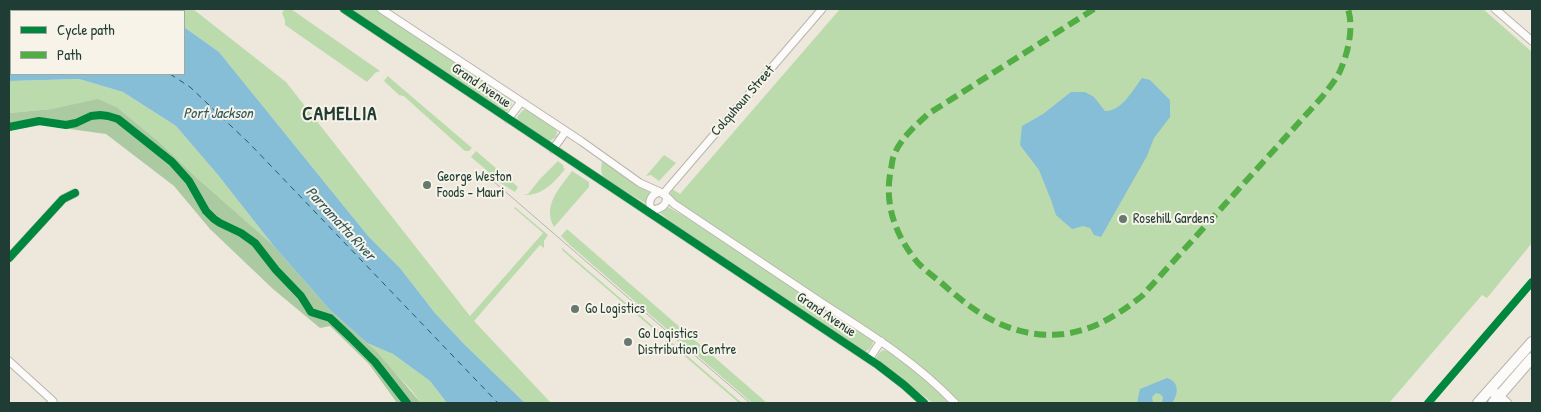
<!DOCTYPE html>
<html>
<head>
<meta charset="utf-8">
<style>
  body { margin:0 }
  #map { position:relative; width:1541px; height:412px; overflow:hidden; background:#ede7dc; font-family:"Patrick Hand",sans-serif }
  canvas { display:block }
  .frame { position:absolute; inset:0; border:10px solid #1f3d34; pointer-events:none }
  .legend { position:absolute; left:10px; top:10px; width:175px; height:65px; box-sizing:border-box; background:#f7f3e8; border:1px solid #a1aaa0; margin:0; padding:6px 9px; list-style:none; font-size:15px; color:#1f3d34 }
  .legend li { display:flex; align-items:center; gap:10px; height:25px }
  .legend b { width:25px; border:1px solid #a1aaa0 }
</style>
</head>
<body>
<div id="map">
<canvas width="1541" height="412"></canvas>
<div class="frame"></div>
<ul class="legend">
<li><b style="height:6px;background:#00873e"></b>Cycle path</li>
<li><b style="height:6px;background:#52ad45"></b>Path</li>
</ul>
</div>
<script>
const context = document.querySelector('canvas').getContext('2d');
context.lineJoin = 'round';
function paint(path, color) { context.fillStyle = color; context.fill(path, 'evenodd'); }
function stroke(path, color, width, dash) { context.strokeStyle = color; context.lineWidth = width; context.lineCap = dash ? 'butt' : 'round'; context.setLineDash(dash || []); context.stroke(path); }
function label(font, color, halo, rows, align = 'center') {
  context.font = font + ' "Patrick Hand",sans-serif'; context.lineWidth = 4; context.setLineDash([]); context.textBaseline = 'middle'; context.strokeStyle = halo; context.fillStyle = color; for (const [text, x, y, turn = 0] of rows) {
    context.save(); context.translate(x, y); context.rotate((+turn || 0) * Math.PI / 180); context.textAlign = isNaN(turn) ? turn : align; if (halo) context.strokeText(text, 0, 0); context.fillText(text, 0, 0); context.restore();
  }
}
const green = new Path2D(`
  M 158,9 L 193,9 L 286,82 L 470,316 L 543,233 L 514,208 L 515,207 L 548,235 L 544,241 L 544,248 L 540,245 L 474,321 L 551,403 L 525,403 L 465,345 L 435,313 L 400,268 L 369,237 L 351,215 L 219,52 L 184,27 L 184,11 L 161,11 Z
  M 283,9 L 291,9 L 380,71 L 375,73 L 367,82 L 285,25 L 285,20 L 282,13 L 284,10 Z
  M 350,9 L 376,9 L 509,97 L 511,100 L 512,104 L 507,111 L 502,111 Z
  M 840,9 L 1483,9 L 1532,52 L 1532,243 L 1487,298 L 1482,295 L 1389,403 L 960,403 L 932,376 L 915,362 L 672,198 L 670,195 L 672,189 L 680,194 Z
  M 388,76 L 390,78 L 472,148 L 469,151 L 465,151 L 407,99 L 404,96 L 399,95 L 384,81 Z
  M 79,79 L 123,92 L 176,126 L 218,175 L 273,245 L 197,178 L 159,142 L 118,108 L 52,109 L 9,113 L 9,81 Z
  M 523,110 L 528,110 L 555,128 L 557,132 L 556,137 L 550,141 L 546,140 L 519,122 L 517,117 Z
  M 476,151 L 518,187 L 515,192 L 497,181 L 498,180 L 471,157 Z
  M 664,155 L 676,163 L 659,181 L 651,175 L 646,176 Z
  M 558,161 L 564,166 L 563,168 L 565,169 C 554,183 542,196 523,195 L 528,194 L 540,179 Z
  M 602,161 L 618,169 L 650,193 L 645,203 L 605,179 C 600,173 601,168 602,161 Z
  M 572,171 L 589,182 L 589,187 L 554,227 C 542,205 560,188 572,171 Z
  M 668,207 L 684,216 L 873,341 C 873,346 869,350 865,352 L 684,232 L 659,212 Z
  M 567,229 L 767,403 L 752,403 L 571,246 L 561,236 Z
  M 561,247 L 742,403 L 739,403 L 563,251 Z
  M 367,343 L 393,354 L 430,381 L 447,403 L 421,403 L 412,391 Z
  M 883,350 C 901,354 935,389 949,403 L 933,403 L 879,363 L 876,358 L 879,353 Z`);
const forest = new Path2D(`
  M 98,99 L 118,108 L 159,142 L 197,178 L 273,245 L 330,310 L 377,352 L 421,403 L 397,403 L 369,364 L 330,326 L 320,328 L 273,289 L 210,229 L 174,186 L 106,134 L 41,125 L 9,131 L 9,113 L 52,109 Z`);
const water = new Path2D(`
  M 184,27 L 219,52 L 351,215 L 369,237 L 400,268 L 435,313 L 465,345 L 525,403 L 447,403 L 430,381 L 393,354 L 367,343 L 330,310 L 273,245 L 218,175 L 176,126 L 123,92 L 79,79 L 9,81 L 9,36 L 11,37 L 11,74 L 184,74 Z
  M 1142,78 L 1150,80 L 1170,100 L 1170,117 L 1154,138 L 1147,156 L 1101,237 L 1094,235 L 1090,228 L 1083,226 L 1072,229 L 1056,215 L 1051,200 L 1039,170 L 1020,145 L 1022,126 L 1043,114 L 1071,92 L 1085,92 L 1094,97 L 1105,111 C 1121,112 1133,90 1142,78 Z
  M 1167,378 C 1179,381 1179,394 1172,403 L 1162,403 L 1163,397 L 1160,394 L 1156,393 L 1152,397 L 1153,403 L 1137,403 L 1140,389 Z`);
const ferry = new Path2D(`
  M 9,55 L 11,54
  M 170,74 L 190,87 L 250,144 L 498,403`);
const street = new Path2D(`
  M 344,9 L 878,365 L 904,385 L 924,403
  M 381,9 L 581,141 L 640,183 L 660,192
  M 1495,9 L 1532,41
  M 508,119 L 521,102
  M 553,149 L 566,131
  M 660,192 L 666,196 C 668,205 661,209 652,210 C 647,202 651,194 660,192 Z
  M 664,193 L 822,9
  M 666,196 L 674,204 C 723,237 772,270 822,303 C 869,333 916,362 955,403
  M 9,258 L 63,199 L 75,193
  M 869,359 L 881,341
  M 9,361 L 53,401 L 51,403`);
const secondary = new Path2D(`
  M 1492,391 L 1506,403`);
const primary = new Path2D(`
  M 1478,403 L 1532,342
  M 1493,403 L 1532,358`);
const tram = new Path2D(`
  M 493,181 L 750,403`);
const quiet = new Path2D(`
  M 1094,9 L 928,114 C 915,126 901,138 894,155 C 892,159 892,165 891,169 C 884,202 894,232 914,258 C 922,269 935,277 945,286 C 980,317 1015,339 1064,334 C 1095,330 1119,314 1142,296 L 1322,97 C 1328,89 1336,80 1340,71 C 1348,53 1354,28 1348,9`);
const cycleway = new Path2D(`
  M 344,9 L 878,365 L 904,385 L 924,403
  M 9,127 L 39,121 L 66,125 L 76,123 L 91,116 L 100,115 L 108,116 L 118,119 L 172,162 L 189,181 L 206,211 L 214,219 L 220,223 L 241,233 L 255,243 L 276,270 L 301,296 L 311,312 L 330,318 L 350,337 L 375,362 L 407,403
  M 9,258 L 63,199 L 75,193
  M 1428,403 L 1532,282`);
const markers = [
  [427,185,5,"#67786f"],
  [1123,219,5,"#67786f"],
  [575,309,5,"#67786f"],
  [628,342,5,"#67786f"]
];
const streetNames = [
  ["Grand Avenue",481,86,34],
  ["Colquhoun Street",743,101,-49],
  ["Grand Avenue",826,315,34]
];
const poiNames = [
  ["George Weston",437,177],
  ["Foods - Mauri",437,193],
  ["Rosehill Gardens",1133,219],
  ["Go Logistics",585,309],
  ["Go Logistics",638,334],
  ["Distribution Centre",638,350]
];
const waterNames = [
  ["Port Jackson",218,114],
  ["Parramatta River",340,224,47]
];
const districtNames = [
  ["CAMELLIA",340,115]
];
paint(green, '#bcdbad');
paint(forest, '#accaa2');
paint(water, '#86bdd7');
stroke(ferry, '#2e585c', 1, [6, 5]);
stroke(street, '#b7b6ae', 9);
stroke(secondary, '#b7b6ae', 12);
stroke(primary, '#b7b6ae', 12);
stroke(street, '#fcfbfa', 7);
stroke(secondary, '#fcfbfa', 10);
stroke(primary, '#fcfbfa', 10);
stroke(tram, '#b3b6b3', 1);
stroke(quiet, '#52ad45', 6, [12, 6]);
stroke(cycleway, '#00873e', 8);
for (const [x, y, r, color] of markers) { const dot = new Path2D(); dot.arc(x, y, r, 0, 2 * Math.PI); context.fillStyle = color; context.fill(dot); stroke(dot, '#f7f3e8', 2); }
label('14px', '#1f3d34', '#f7f3e8', streetNames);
label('14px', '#1f3d34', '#f7f3e8', poiNames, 'left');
label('italic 15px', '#2e585c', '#f7f3e8', waterNames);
context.letterSpacing = '1px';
label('bold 19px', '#1f3d34', '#f7f3e8', districtNames);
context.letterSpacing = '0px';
</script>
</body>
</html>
